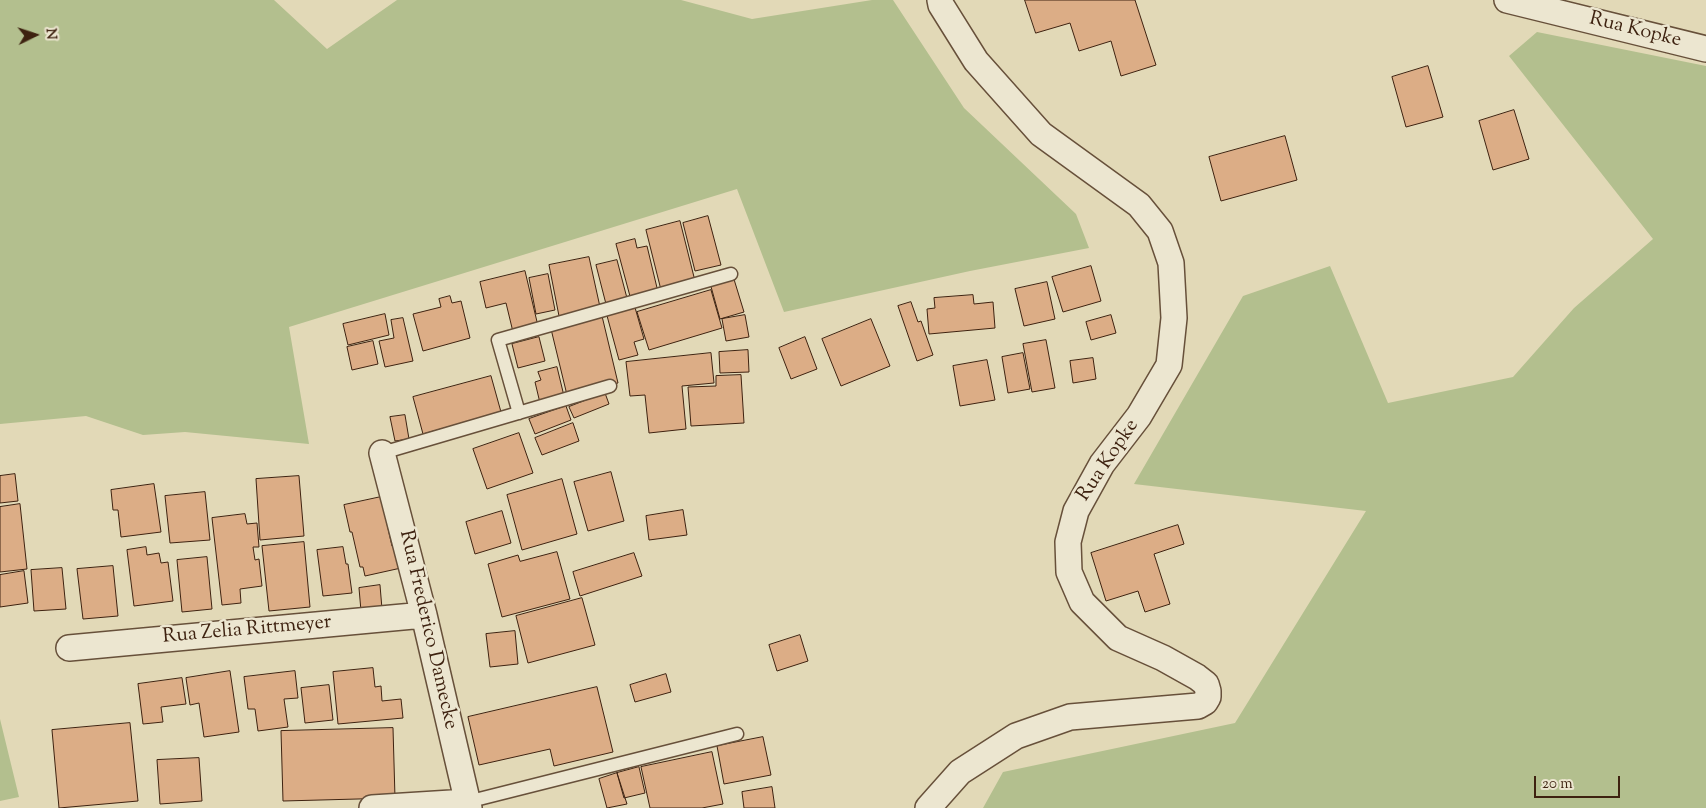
<!DOCTYPE html>
<html>
<head>
<meta charset="utf-8">
<style>
  body { margin:0 }
  #map { position:relative; width:1706px; height:808px; overflow:hidden; background:#e2d9b7; font-family:"Sorts Mill Goudy",serif }
  canvas { display:block }
  .north { position:absolute; left:10px; top:10px; width:50px; height:50px; -webkit-text-stroke:4px #ece6d0; paint-order:stroke; rotate:86deg; font-size:14px; font-weight:700; line-height:20px; text-align:center; color:#3e2210 }
  .north::after { content:''; display:block; margin:auto; width:18px; height:22px; background:#3e2210; clip-path:polygon(50% 0,100% 100%,50% 72%,0 100%) }
  .scale { position:absolute; left:1534px; top:776px; width:86px; height:22px; box-sizing:border-box; border:2px solid #3e2210; border-top:0; padding-left:6px; font-size:15px; line-height:18px; white-space:nowrap; color:#3e2210; -webkit-text-stroke:4px #ece6d0; paint-order:stroke }
</style>
</head>
<body>
<div id="map">
<canvas width="1706" height="808"></canvas>
<div class="north">N</div>
<div class="scale">20 m</div>
</div>
<script>
const context = document.querySelector('canvas').getContext('2d');
context.lineJoin = 'round';
function paint(path, color) { context.fillStyle = color; context.fill(path, 'evenodd'); }
function stroke(path, color, width, dash) { context.strokeStyle = color; context.lineWidth = width; context.lineCap = dash ? 'butt' : 'round'; context.setLineDash(dash || []); context.stroke(path); }
function label(font, color, halo, rows, align = 'center') {
  context.font = font + ' "Sorts Mill Goudy",serif'; context.lineWidth = 5; context.setLineDash([]); context.textBaseline = 'middle'; context.strokeStyle = halo; context.fillStyle = color; for (const [text, x, y, turn = 0] of rows) {
    context.save(); context.translate(x, y); context.rotate((+turn || 0) * Math.PI / 180); context.textAlign = isNaN(turn) ? turn : align; if (halo) context.strokeText(text, 0, 0); context.fillText(text, 0, 0); context.restore();
  }
}
const green = new Path2D(`
  M 0,0 L 274,0 L 327,49 L 397,0 L 681,0 L 752,19 L 872,0 L 893,0 L 964,108 L 1076,214 L 1089,248 L 970,271 L 784,312 L 737,189 L 289,327 L 309,444 L 185,432 L 143,435 L 86,416 L 0,424 Z
  M 1537,32 L 1706,66 L 1706,808 L 983,808 L 1003,772 L 1235,723 L 1366,511 L 1134,484 L 1243,296 L 1330,266 L 1388,403 L 1513,377 L 1574,308 L 1653,239 L 1509,56 Z
  M 0,719 L 19,797 L 0,801 Z`);
const building = new Path2D(`
  M 1025,0 L 1135,0 L 1156,65 L 1121,76 L 1111,41 L 1079,51 L 1070,23 L 1036,33 Z
  M 1428,66 L 1443,117 L 1406,127 L 1392,77 Z
  M 1514,110 L 1529,159 L 1493,170 L 1479,121 Z
  M 1285,136 L 1297,180 L 1221,201 L 1209,157 Z
  M 708,216 L 721,265 L 695,271 L 683,223 Z
  M 680,221 L 695,281 L 661,290 L 646,230 Z
  M 635,239 L 637,248 L 647,246 L 658,292 L 631,300 L 616,244 Z
  M 589,257 L 600,307 L 559,316 L 549,265 Z
  M 617,260 L 628,302 L 607,308 L 596,265 Z
  M 1091,266 L 1101,301 L 1063,312 L 1052,277 Z
  M 525,271 L 538,326 L 513,332 L 506,303 L 486,308 L 480,282 Z
  M 548,274 L 555,310 L 536,314 L 529,278 Z
  M 733,276 L 744,312 L 720,319 L 710,283 Z
  M 1047,282 L 1055,319 L 1024,326 L 1015,289 Z
  M 711,290 L 722,328 L 649,350 L 637,312 Z
  M 973,295 L 974,304 L 993,302 L 995,328 L 929,334 L 927,309 L 935,308 L 934,298 Z
  M 450,296 L 452,303 L 461,301 L 470,338 L 423,351 L 413,314 L 441,307 L 439,299 Z
  M 911,302 L 918,322 L 921,321 L 933,355 L 917,361 L 898,306 Z
  M 634,304 L 644,339 L 634,342 L 638,355 L 619,360 L 606,312 Z
  M 385,314 L 389,335 L 348,345 L 343,324 Z
  M 745,315 L 749,337 L 726,341 L 722,319 Z
  M 1111,315 L 1116,333 L 1091,340 L 1086,322 Z
  M 602,316 L 618,383 L 567,395 L 551,329 Z
  M 403,318 L 413,361 L 385,367 L 379,341 L 394,338 L 391,320 Z
  M 871,319 L 890,366 L 841,386 L 822,339 Z
  M 539,337 L 545,361 L 518,368 L 512,344 Z
  M 805,337 L 817,369 L 791,379 L 779,348 Z
  M 1046,340 L 1055,388 L 1032,392 L 1023,344 Z
  M 373,341 L 378,364 L 352,370 L 347,347 Z
  M 748,350 L 749,372 L 720,373 L 719,352 Z
  M 711,353 L 714,383 L 682,386 L 686,429 L 649,433 L 645,395 L 630,396 L 626,362 Z
  M 1023,353 L 1030,389 L 1008,393 L 1002,357 Z
  M 1093,358 L 1096,379 L 1073,383 L 1070,361 Z
  M 987,360 L 995,400 L 960,406 L 953,366 Z
  M 557,367 L 564,396 L 540,403 L 535,382 L 541,380 L 538,372 Z
  M 741,375 L 744,423 L 691,426 L 688,387 L 716,386 L 716,376 Z
  M 491,376 L 501,412 L 423,434 L 413,397 Z
  M 605,393 L 609,404 L 574,418 L 569,407 Z
  M 566,406 L 571,420 L 535,434 L 529,419 Z
  M 405,415 L 409,439 L 395,441 L 390,417 Z
  M 573,423 L 579,441 L 542,455 L 535,438 Z
  M 519,433 L 533,473 L 487,489 L 473,449 Z
  M 611,472 L 624,521 L 588,531 L 574,482 Z
  M 15,474 L 18,501 L 0,503 L 0,476 Z
  M 299,476 L 304,536 L 260,540 L 256,479 Z
  M 562,479 L 577,534 L 522,550 L 507,495 Z
  M 154,484 L 161,532 L 121,537 L 118,510 L 113,510 L 111,490 Z
  M 205,492 L 210,540 L 170,543 L 165,496 Z
  M 381,497 L 392,546 L 396,545 L 401,568 L 365,576 L 363,567 L 360,567 L 352,532 L 350,532 L 344,505 Z
  M 20,504 L 27,569 L 0,572 L 0,507 Z
  M 683,510 L 687,535 L 649,540 L 646,516 Z
  M 502,511 L 511,543 L 475,554 L 466,522 Z
  M 245,514 L 247,524 L 257,523 L 259,547 L 253,547 L 255,560 L 259,559 L 262,586 L 240,589 L 241,603 L 222,605 L 212,518 Z
  M 1178,525 L 1184,544 L 1154,554 L 1170,604 L 1145,612 L 1138,591 L 1106,601 L 1091,553 Z
  M 304,542 L 310,607 L 269,611 L 262,546 Z
  M 146,547 L 147,555 L 159,553 L 161,563 L 168,562 L 173,601 L 134,606 L 127,550 Z
  M 343,547 L 346,564 L 348,564 L 352,593 L 323,596 L 317,550 Z
  M 557,552 L 570,599 L 502,617 L 488,564 L 518,555 L 520,561 Z
  M 634,553 L 642,576 L 580,596 L 573,572 Z
  M 207,557 L 212,609 L 182,612 L 177,560 Z
  M 113,566 L 118,616 L 83,619 L 77,569 Z
  M 62,568 L 66,609 L 34,611 L 31,570 Z
  M 24,571 L 28,603 L 0,607 L 0,575 Z
  M 380,585 L 382,609 L 361,611 L 359,588 Z
  M 582,598 L 595,645 L 528,663 L 516,616 Z
  M 515,631 L 518,664 L 490,667 L 486,634 Z
  M 800,635 L 808,661 L 777,671 L 769,645 Z
  M 373,668 L 375,687 L 381,686 L 382,701 L 401,699 L 403,718 L 338,724 L 333,672 Z
  M 230,671 L 239,732 L 204,737 L 199,703 L 190,705 L 186,678 Z
  M 295,671 L 298,698 L 284,699 L 288,727 L 258,731 L 255,709 L 248,709 L 244,677 Z
  M 666,674 L 671,692 L 635,702 L 630,685 Z
  M 182,678 L 186,704 L 161,707 L 163,722 L 143,724 L 138,684 Z
  M 329,685 L 333,720 L 305,723 L 301,688 Z
  M 597,687 L 613,752 L 554,766 L 550,749 L 479,765 L 468,717 Z
  M 130,723 L 138,801 L 59,808 L 52,730 Z
  M 393,728 L 395,798 L 283,801 L 281,731 Z
  M 763,737 L 771,775 L 724,784 L 717,746 Z
  M 712,752 L 723,804 L 702,808 L 650,808 L 641,767 Z
  M 199,758 L 202,801 L 160,804 L 157,760 Z
  M 639,767 L 645,793 L 624,798 L 617,773 Z
  M 617,773 L 627,804 L 607,808 L 599,779 Z
  M 772,787 L 775,808 L 744,808 L 742,792 Z`);
const lane = new Path2D(`
  M 519,413 L 498,340 L 731,274
  M 382,453 L 610,386
  M 467,802 L 737,734`);
const street = new Path2D(`
  M 1507,0 L 1706,49
  M 382,453 L 424,615 L 469,808
  M 69,648 L 424,615
  M 372,808 L 467,802
  M 928,808 L 960,772 L 1016,736 L 1070,717 L 1198,706 L 1205,702 L 1208,697 L 1208,691 L 1206,684 L 1197,677 L 1163,658 L 1118,638 L 1082,602 L 1069,572 L 1068,542 L 1076,511 L 1102,464 L 1139,416 L 1169,365 L 1174,318 L 1171,263 L 1160,231 L 1139,205 L 1041,134 L 976,61 L 941,5 L 940,0`);
const streetNames = [
  ["Rua Kopke",1635,31,14],
  ["Rua Kopke",1109,461,-56],
  ["Rua Frederico Damecke",427,630,77],
  ["Rua Zelia Rittmeyer",247,631,-5]
];
paint(green, '#b3bf8e');
paint(building, '#dcad86');
stroke(building, '#3e2210', 1);
stroke(lane, '#67503a', 15);
stroke(street, '#67503a', 28);
stroke(lane, '#ece6d0', 12);
stroke(street, '#ece6d0', 25);
label('20px', '#3e2210', '#ece6d0', streetNames);
</script>
</body>
</html>
